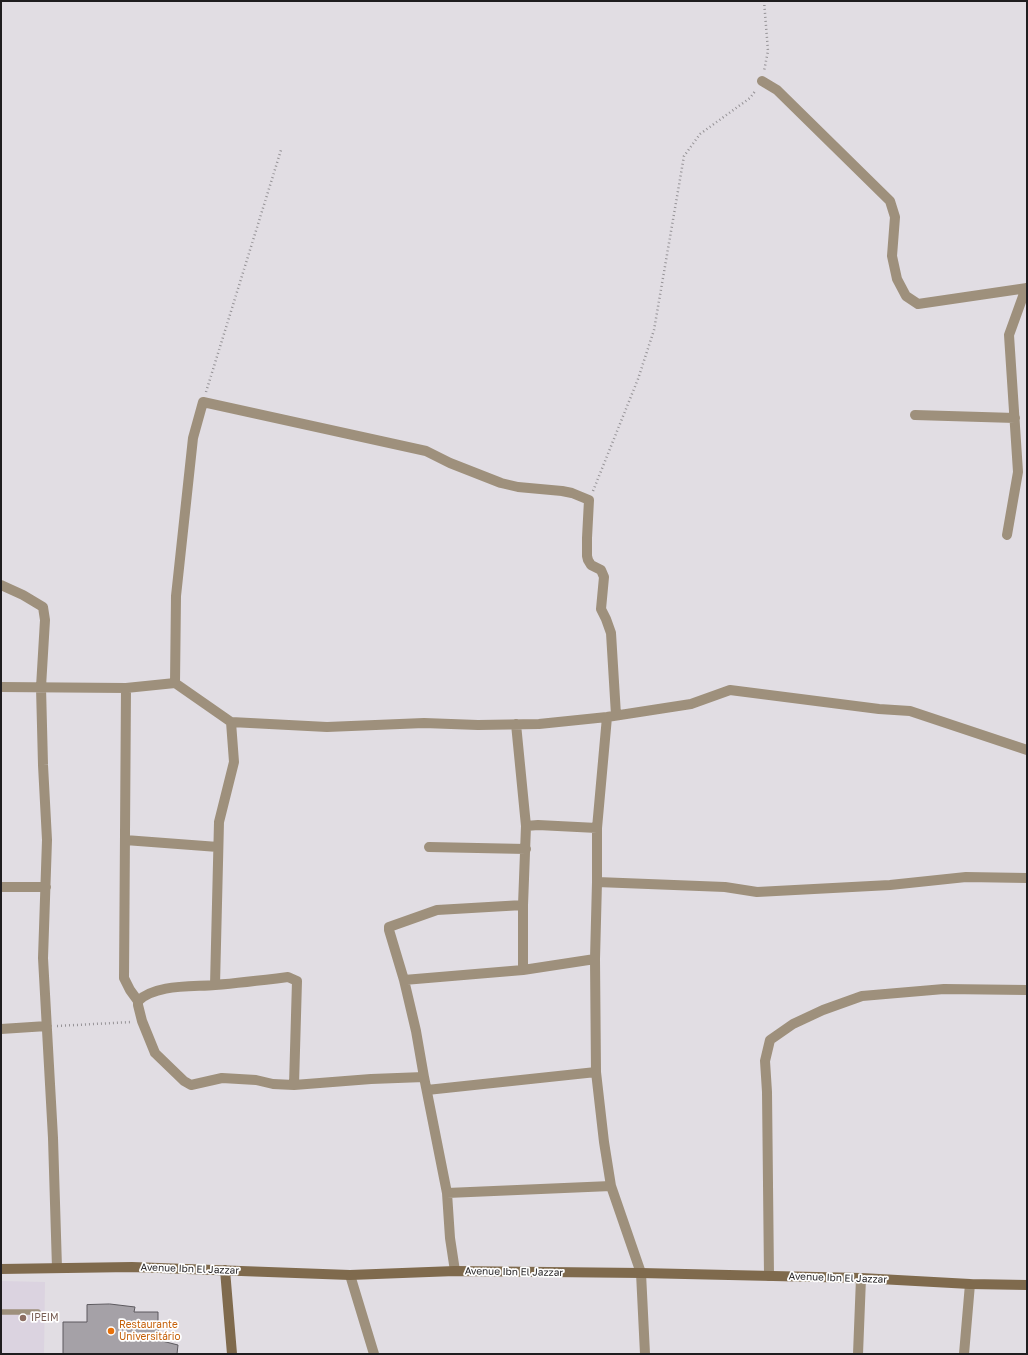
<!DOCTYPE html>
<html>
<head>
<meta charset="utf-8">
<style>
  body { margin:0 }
  #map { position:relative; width:1028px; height:1355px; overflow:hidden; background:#e1dde3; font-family:"Golos Text",sans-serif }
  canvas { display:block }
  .frame { position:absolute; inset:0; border:2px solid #1f1d1f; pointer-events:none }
</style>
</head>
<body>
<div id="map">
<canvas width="1028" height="1355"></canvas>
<div class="frame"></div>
</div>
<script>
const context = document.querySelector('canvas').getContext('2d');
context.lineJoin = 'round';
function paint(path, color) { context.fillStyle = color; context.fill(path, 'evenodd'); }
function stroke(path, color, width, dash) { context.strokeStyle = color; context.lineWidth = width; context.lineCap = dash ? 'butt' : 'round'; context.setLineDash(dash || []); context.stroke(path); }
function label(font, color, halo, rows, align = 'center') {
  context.font = font + ' "Golos Text",sans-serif'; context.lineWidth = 3.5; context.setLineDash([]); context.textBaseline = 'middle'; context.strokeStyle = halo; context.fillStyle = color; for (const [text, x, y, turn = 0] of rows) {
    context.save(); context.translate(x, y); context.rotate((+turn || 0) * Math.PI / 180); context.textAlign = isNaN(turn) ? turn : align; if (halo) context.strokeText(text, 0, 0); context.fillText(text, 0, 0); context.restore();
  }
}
const built = new Path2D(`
  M 1,1281 L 45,1282 L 44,1354 L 1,1354 Z`);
const building = new Path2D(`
  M 110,1304 L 135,1307 L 134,1312 L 158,1312 L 158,1340 L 178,1345 L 177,1354 L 63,1354 L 63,1322 L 87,1322 L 87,1305 Z`);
const path = new Path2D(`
  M 764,1 L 768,51 L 764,71
  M 206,392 L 281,150
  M 593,491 L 638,379 L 654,330 L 684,156 L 700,134 L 750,98 L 756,90
  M 57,1026 L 132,1022`);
const lane = new Path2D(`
  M 1,1312 L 38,1312`);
const street = new Path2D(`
  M 762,81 L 777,90 L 890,201 L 895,217 L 892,256 L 897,279 L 906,296 L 918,304 L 1027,288
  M 915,415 L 1015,418
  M 1007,535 L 1018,472 L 1009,335 L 1026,288
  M 1,585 L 23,595 L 43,607 L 45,620 L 41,687 L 43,765 L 47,840 L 43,958 L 53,1138 L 57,1268
  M 175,683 L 176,596 L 193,438 L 203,402 L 426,451 L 450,463 L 501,483 L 518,487 L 562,491 L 572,493 L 589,500 L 587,538 L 587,556 L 588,560 L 591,565 L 601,570 L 604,577 L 601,609 L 606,619 L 611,633 L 616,715
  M 1,687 L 126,688 L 175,683 L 231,722 L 234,762 L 219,822 L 215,985
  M 126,688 L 124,978 L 130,990 L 138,1001
  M 607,717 L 597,828 L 597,882 L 595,959 L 596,1072 L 604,1142 L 611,1186 L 641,1273 L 645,1354
  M 231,722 L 327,727 L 424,723 L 478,725 L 539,724 L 607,717 L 691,704 L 730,690 L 879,709 L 910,711 L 1027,750
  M 516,724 L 526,826
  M 125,840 L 218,847
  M 429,847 L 526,849
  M 597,882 L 725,887 L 757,892 L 890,885 L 966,877 L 1027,878
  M 1,887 L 46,887
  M 523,970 L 523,905 L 526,826 L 538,825 L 597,828
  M 404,980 L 523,970 L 595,959
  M 1,1029 L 47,1026
  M 294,1085 L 297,981 L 288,977 C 264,980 239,983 215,985 C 192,987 156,984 138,1001 L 138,1005 L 142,1021 L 155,1053 L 184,1081 L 191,1085 L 222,1078 L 256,1080 L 273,1084 L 294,1085 L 371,1079 L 424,1077
  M 427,1090 L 596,1072
  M 447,1193 L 611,1186
  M 455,1271 L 450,1238 L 447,1193 L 424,1077 L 416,1031 L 404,980 L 389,930 L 389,927 L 437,910 L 523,905
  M 350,1275 L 374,1354
  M 769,1276 L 767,1092 L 765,1061 L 770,1040 L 793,1024 L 823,1010 L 862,996 L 944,989 L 1027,990
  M 858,1354 L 861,1278
  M 964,1354 L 970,1284`);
const secondary = new Path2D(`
  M 1,1269 L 132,1267 L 350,1275 L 455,1271 L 641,1273 L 861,1278 L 970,1284 L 1027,1285
  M 225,1270 L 232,1354`);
const markers = [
  [23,1318,4,"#8d6e63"],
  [111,1331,4,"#e8710a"]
];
const streetNames = [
  ["Avenue Ibn El Jazzar",190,1269,2],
  ["Avenue Ibn El Jazzar",514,1272,1],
  ["Avenue Ibn El Jazzar",838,1278,2]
];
const educationNames = [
  ["IPEIM",31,1318]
];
const foodNames = [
  ["Restaurante",119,1325],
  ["Universitário",119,1337]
];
paint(built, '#dbd3e0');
paint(building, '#a5a1a7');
stroke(building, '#5c595e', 1);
stroke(path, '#969397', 2.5, [1, 3]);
stroke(lane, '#9e907c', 5.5);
stroke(street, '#9e907c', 10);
stroke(secondary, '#7f6a4d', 10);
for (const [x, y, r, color] of markers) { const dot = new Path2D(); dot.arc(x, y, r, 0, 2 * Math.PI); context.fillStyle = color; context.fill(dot); stroke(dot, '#fff', 1.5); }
label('10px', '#1f1d1f', '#fff', streetNames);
label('10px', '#785e54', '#fff', educationNames, 'left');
label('10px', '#c56008', '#fff', foodNames, 'left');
</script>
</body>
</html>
